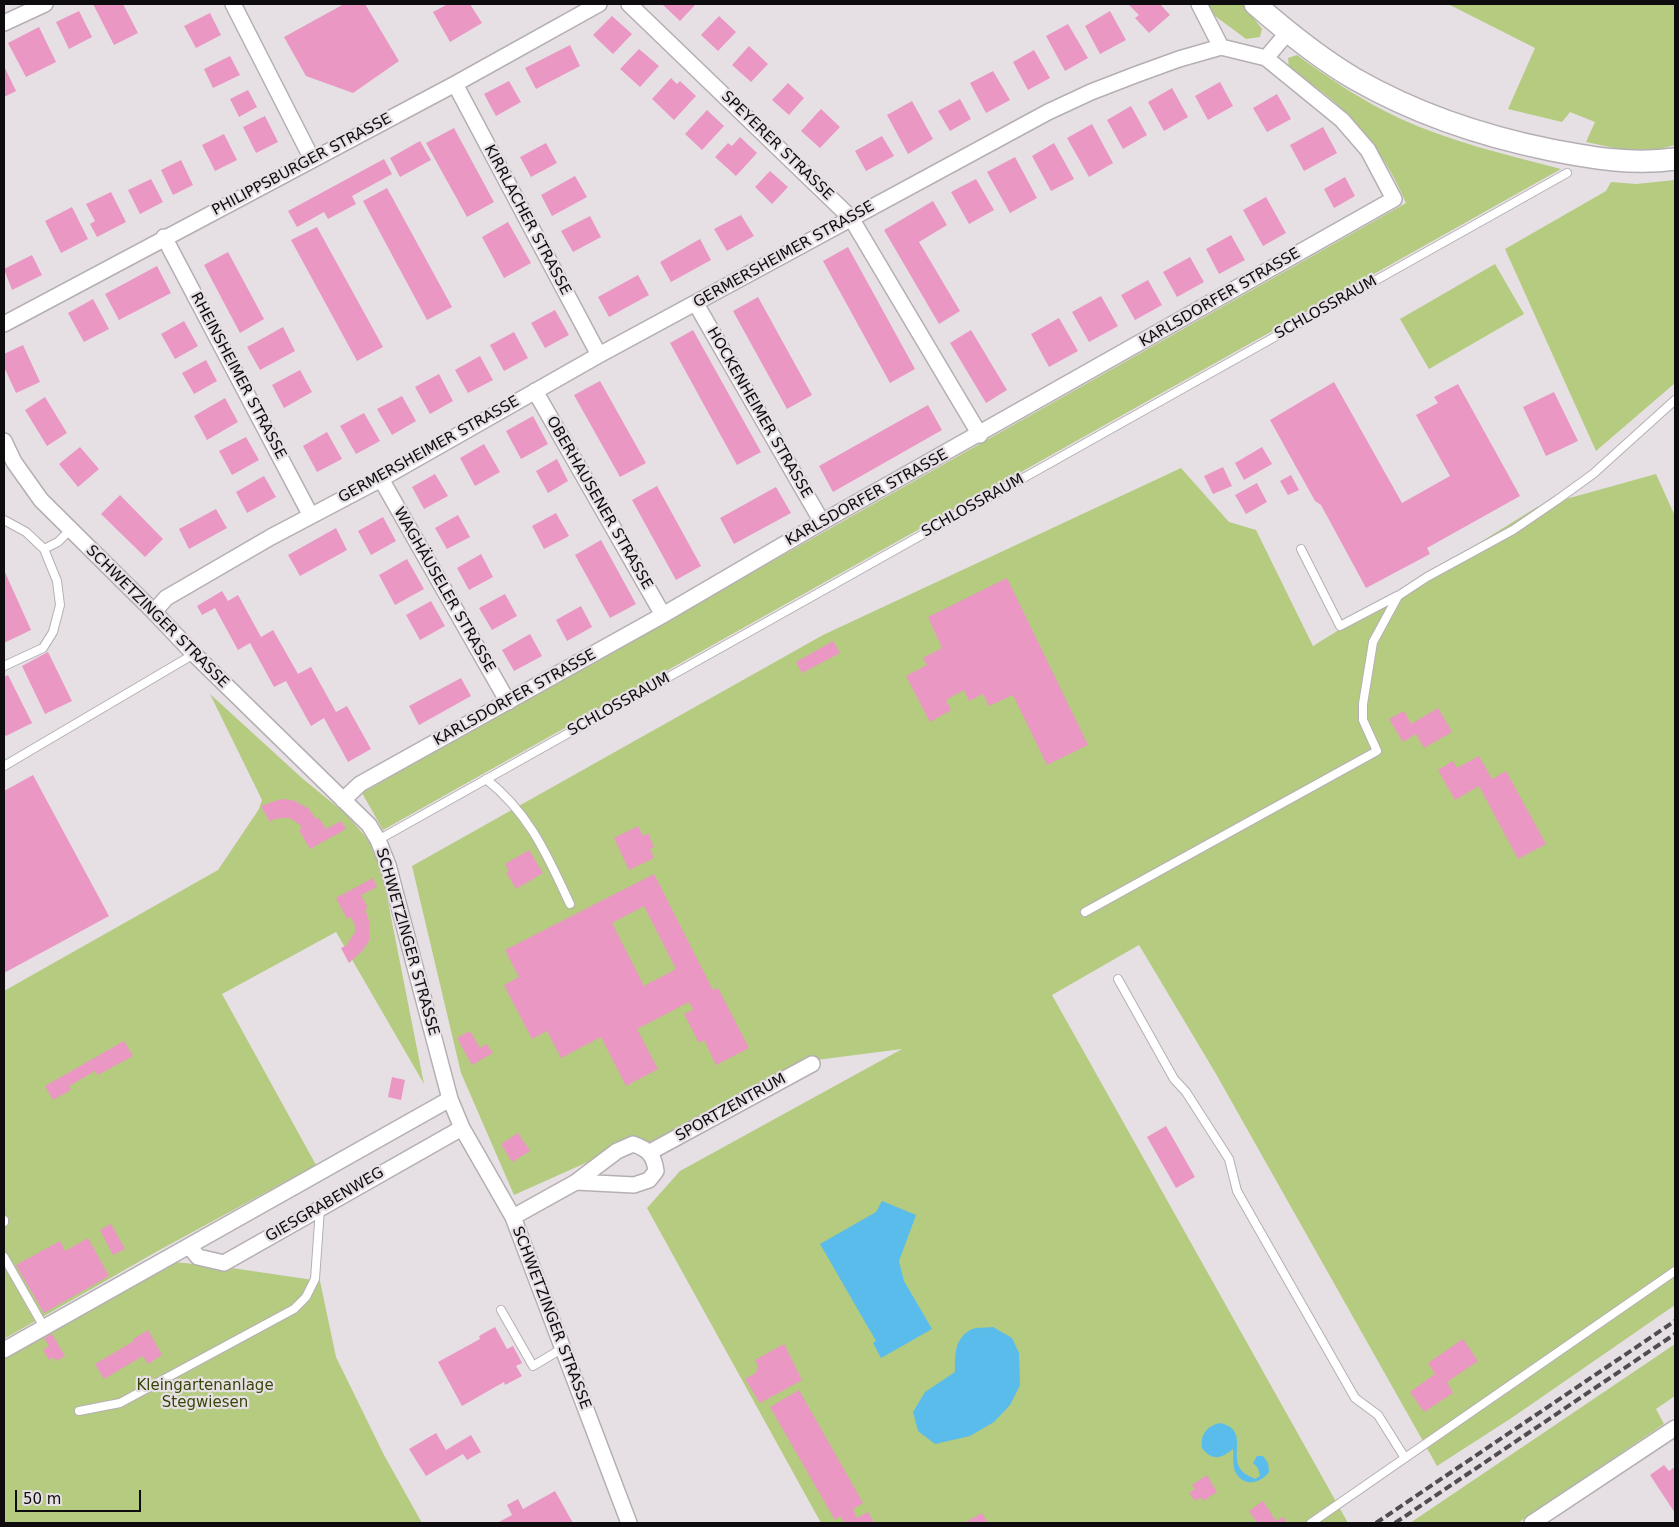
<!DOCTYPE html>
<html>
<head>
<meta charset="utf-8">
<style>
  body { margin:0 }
  #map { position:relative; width:1679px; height:1527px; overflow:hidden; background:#e6e0e5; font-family:"DejaVu Sans",sans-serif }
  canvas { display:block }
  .frame { position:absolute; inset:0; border:5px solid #0e0c0e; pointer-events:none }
  .scale { position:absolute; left:15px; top:1490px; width:126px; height:22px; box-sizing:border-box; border:2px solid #0e0c0e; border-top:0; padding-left:6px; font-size:15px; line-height:18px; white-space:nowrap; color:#0e0c0e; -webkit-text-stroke:4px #e6e0e5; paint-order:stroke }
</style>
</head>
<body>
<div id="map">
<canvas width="1679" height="1527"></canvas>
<div class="frame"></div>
<div class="scale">50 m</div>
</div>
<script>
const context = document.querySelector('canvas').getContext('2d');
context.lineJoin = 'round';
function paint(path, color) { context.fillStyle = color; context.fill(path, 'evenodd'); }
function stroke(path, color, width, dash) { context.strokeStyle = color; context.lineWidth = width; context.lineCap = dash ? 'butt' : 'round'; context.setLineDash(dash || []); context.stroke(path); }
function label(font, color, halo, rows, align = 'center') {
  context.font = font + ' "DejaVu Sans",sans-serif'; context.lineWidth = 4.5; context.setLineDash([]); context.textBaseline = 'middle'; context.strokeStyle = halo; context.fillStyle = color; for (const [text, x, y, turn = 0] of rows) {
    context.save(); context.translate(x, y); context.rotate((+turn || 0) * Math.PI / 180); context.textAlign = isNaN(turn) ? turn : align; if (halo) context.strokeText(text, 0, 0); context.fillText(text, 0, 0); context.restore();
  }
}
const green = new Path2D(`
  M 1199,4 L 1243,4 L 1262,29 L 1260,37 L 1246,39 Z
  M 1448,4 L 1675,4 L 1675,145 L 1656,150 L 1619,149 L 1586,142 L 1595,122 L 1570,112 L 1562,122 L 1508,109 L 1535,48 Z
  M 1297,55 C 1330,79 1364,102 1401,119 C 1452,142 1507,155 1561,169 L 383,830 L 362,793 L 1406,203 C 1388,160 1358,119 1321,91 C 1311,83 1299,77 1289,70 L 1288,58 Z
  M 1675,180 L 1675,383 L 1596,451 L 1505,249 L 1606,191 L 1611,182 L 1636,184 Z
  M 1495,264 L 1524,314 L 1429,369 L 1400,319 Z
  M 1181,468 L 1229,522 L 1256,530 L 1313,646 L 1537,507 L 1656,474 L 1675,516 L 1675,1305 L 1513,1417 L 1437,1466 L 1216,1074 L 1139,945 L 1052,995 L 1348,1523 L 821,1523 L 647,1208 L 680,1171 L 902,1049 L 801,1062 L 650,1142 L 590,1161 L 514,1195 L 461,1073 L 412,866 L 823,635 Z
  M 210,694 L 303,779 L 346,814 L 378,851 L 424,1084 L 336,932 L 222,994 L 316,1165 L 156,1252 L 4,1339 L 4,991 L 218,870 L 259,809 L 262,800 Z
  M 174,1262 L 225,1267 L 320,1281 L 336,1357 L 384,1455 L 422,1523 L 4,1523 L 4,1358 Z
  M 1675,1344 L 1675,1396 L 1656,1409 L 1664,1424 L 1518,1523 L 1410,1523 Z`);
const water = new Path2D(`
  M 882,1201 L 916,1215 L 899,1261 L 904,1281 L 932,1329 L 881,1358 L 873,1343 L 876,1341 L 820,1244 L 876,1212 Z
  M 993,1327 L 1012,1338 L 1019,1353 L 1020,1385 L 1010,1405 L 994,1422 L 970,1436 L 935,1444 L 918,1431 L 913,1412 L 925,1392 L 955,1372 C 955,1355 954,1338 972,1329 C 978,1327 987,1328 993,1327 Z
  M 1220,1423 C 1247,1429 1232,1450 1239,1467 C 1242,1473 1249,1476 1255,1479 L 1260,1476 L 1258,1468 L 1253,1463 L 1257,1456 L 1263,1456 L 1268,1463 L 1269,1472 C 1260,1484 1244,1487 1236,1473 C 1232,1467 1234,1456 1233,1449 C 1221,1459 1212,1461 1202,1448 C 1200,1434 1207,1426 1220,1423 Z`);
const building = new Path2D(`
  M 93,4 L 123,4 L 138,33 L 114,45 Z
  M 344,4 L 365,4 L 399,61 L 353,93 L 306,76 L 284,37 Z
  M 448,4 L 470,4 L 482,23 L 450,42 L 433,12 Z
  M 662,4 L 696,4 L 680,21 Z
  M 1128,4 L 1160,4 L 1170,15 L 1149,33 L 1135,18 L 1139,15 Z
  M 79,11 L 92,37 L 69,49 L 56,22 Z
  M 1110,11 L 1126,40 L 1100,54 L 1085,26 Z
  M 210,13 L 221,35 L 196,48 L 184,26 Z
  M 612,16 L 632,34 L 613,54 L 593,35 Z
  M 719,16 L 736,32 L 718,51 L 701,35 Z
  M 1068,24 L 1088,58 L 1065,71 L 1046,36 Z
  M 39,27 L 56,62 L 26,77 L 8,43 Z
  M 570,45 L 580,66 L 536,89 L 525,68 Z
  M 749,46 L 768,64 L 751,82 L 732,65 Z
  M 639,49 L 659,66 L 640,87 L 620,69 Z
  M 1034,50 L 1050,78 L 1028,90 L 1013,62 Z
  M 230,56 L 240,75 L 213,88 L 204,69 Z
  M 4,66 L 16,91 L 4,97 Z
  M 993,71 L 1010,100 L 986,113 L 970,83 Z
  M 671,78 L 677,84 L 680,81 L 696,96 L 674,120 L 652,99 Z
  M 509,81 L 521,102 L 496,116 L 484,94 Z
  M 1220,82 L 1233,106 L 1208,120 L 1195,96 Z
  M 788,83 L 804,98 L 789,115 L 772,100 Z
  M 1172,88 L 1188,117 L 1164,131 L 1148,102 Z
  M 248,90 L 257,107 L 239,117 L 230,99 Z
  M 1277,94 L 1291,119 L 1267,132 L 1253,108 Z
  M 960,99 L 971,119 L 950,131 L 938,111 Z
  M 912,101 L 933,139 L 908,154 L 887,115 Z
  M 1131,106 L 1147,135 L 1123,149 L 1107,120 Z
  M 821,109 L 840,127 L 820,148 L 801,131 Z
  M 707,110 L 724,126 L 702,150 L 685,134 Z
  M 265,116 L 278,142 L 256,153 L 243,127 Z
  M 1092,124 L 1113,163 L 1089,177 L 1067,138 Z
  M 1323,127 L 1337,153 L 1304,171 L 1290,145 Z
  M 454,128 L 494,202 L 467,217 L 426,143 Z
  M 224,134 L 237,160 L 215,171 L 202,145 Z
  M 882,136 L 894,156 L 866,171 L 855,151 Z
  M 740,137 L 757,153 L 736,176 L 715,157 L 728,143 L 732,146 Z
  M 420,141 L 431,160 L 400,177 L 390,158 Z
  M 546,143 L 557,163 L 531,177 L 520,157 Z
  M 1054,143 L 1074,179 L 1051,191 L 1032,156 Z
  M 1015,157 L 1037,198 L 1010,213 L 987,172 Z
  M 384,159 L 392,174 L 352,196 L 356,204 L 328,219 L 324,212 L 297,227 L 288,211 Z
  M 181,160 L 193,185 L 173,195 L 161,170 Z
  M 770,171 L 788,187 L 772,204 L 755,187 Z
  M 575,176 L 587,197 L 552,216 L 541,195 Z
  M 1345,177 L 1355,196 L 1334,208 L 1324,189 Z
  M 151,179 L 163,202 L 140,214 L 128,190 Z
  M 976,179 L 994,210 L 969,224 L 951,192 Z
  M 387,188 L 452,307 L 427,320 L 363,201 Z
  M 111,192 L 126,222 L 97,237 L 90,224 L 95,221 L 86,204 Z
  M 1266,197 L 1286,233 L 1263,246 L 1243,210 Z
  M 933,201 L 947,225 L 919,242 L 960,311 L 939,324 L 884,230 Z
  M 72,207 L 88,239 L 61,253 L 45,221 Z
  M 741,215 L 754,236 L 727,251 L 714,229 Z
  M 590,216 L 601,237 L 573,252 L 561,231 Z
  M 508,222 L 531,263 L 504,278 L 482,237 Z
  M 317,227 L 383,347 L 357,361 L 291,240 Z
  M 1231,235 L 1245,260 L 1219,274 L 1206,249 Z
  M 700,239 L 711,260 L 671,282 L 660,262 Z
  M 848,247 L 915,369 L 890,383 L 823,261 Z
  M 228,252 L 264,319 L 240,333 L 204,265 Z
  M 32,255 L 42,275 L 12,290 L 4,269 Z
  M 1190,257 L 1204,282 L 1177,297 L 1163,272 Z
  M 157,266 L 171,293 L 119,320 L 105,294 Z
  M 638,275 L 649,295 L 609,317 L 598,297 Z
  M 1148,280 L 1162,305 L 1135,320 L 1121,295 Z
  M 1101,296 L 1118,326 L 1089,342 L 1072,312 Z
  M 758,297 L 812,395 L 787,409 L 733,311 Z
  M 93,299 L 109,329 L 84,342 L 68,313 Z
  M 555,310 L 569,335 L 545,348 L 531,323 Z
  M 1059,318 L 1078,351 L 1049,367 L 1031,334 Z
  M 184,321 L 198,346 L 175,359 L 161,334 Z
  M 283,327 L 295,351 L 260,370 L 247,347 Z
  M 693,330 L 761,452 L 737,465 L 670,343 Z
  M 971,330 L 1007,390 L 986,403 L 950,343 Z
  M 514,332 L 528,358 L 504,371 L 490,345 Z
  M 23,345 L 40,382 L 16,393 L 4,367 L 4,354 Z
  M 480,356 L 493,380 L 468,393 L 455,370 Z
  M 206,360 L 217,381 L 194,394 L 182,373 Z
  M 300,370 L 312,392 L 284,408 L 272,385 Z
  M 439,374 L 453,401 L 430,414 L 415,387 Z
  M 600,381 L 646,463 L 620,477 L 574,395 Z
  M 1334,382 L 1402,503 L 1450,476 L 1416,415 L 1438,403 L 1434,397 L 1458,384 L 1520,496 L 1427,548 L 1430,554 L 1366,588 L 1321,505 L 1315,501 L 1270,420 Z
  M 1554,392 L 1578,441 L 1546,456 L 1523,407 Z
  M 402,396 L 416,421 L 392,435 L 377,409 Z
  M 45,397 L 67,433 L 47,446 L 25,410 Z
  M 225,398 L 238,422 L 207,440 L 194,416 Z
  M 928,405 L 942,430 L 833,492 L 819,466 Z
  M 364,413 L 380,441 L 356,454 L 340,426 Z
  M 533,416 L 548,444 L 521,459 L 506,431 Z
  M 327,432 L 342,459 L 317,472 L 303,446 Z
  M 246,437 L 259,460 L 232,475 L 219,451 Z
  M 484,444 L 500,472 L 475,486 L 460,458 Z
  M 80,447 L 99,469 L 78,487 L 59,464 Z
  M 1262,447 L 1272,464 L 1244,480 L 1235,463 Z
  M 557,459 L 568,481 L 548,493 L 536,471 Z
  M 1223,467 L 1232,486 L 1213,494 L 1204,476 Z
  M 435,474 L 448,496 L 424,509 L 412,487 Z
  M 1291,475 L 1299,490 L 1288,495 L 1280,481 Z
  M 264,476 L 276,497 L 247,513 L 236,492 Z
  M 1257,483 L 1267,502 L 1246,514 L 1235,495 Z
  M 657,486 L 701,566 L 676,580 L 632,500 Z
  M 776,487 L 791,513 L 734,544 L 720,518 Z
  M 120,495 L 163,539 L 145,557 L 101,514 Z
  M 216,509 L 227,528 L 189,549 L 179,529 Z
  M 556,513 L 569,536 L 544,549 L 532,526 Z
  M 458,515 L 470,537 L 447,549 L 435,528 Z
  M 383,517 L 396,541 L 371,555 L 358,531 Z
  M 336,528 L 347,550 L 300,576 L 288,555 Z
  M 601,540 L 636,604 L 610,618 L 575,555 Z
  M 481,554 L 493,577 L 469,590 L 457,568 Z
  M 407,559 L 424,589 L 395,605 L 379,575 Z
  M 4,570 L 31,630 L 4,643 Z
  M 1007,578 L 1088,745 L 1047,765 L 1013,695 L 989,706 L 983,694 L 969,701 L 964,690 L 946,700 L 951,710 L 930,722 L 906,676 L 927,665 L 923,658 L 942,648 L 928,617 Z
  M 222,591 L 228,601 L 238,595 L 261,637 L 273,630 L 298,674 L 311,667 L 336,712 L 347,706 L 371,749 L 348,762 L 324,718 L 311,726 L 286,681 L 274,687 L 250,643 L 238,650 L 215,608 L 202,615 L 197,606 Z
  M 505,594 L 517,616 L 492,630 L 479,608 Z
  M 431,601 L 445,626 L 420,640 L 406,615 Z
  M 581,606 L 592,627 L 567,641 L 556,620 Z
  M 530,634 L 542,656 L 514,671 L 502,650 Z
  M 833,641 L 840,653 L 802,673 L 796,662 Z
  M 48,652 L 72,701 L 45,714 L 22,666 Z
  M 8,675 L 32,723 L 6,736 L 4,733 L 4,677 Z
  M 461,678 L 471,696 L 419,725 L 409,706 Z
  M 1438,708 L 1452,732 L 1424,748 L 1416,734 L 1403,742 L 1389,719 L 1404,711 L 1411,724 Z
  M 1479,756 L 1492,779 L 1506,771 L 1546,844 L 1518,859 L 1479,786 L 1455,800 L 1438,770 L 1453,761 L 1457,768 Z
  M 33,775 L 109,916 L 4,973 L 4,791 Z
  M 285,799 L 295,801 L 309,809 L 316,819 L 319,818 L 326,829 L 341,821 L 346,829 L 310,849 L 299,830 L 302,828 L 300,825 L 290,818 L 285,818 L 274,819 L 270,822 L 261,806 L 278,800 Z
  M 638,826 L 643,836 L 648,833 L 654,847 L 650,849 L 654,858 L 629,870 L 614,838 Z
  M 529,850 L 543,873 L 516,889 L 506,872 L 509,871 L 505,864 Z
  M 654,874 L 713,990 L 718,988 L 749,1048 L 716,1065 L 704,1040 L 699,1043 L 684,1014 L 693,1010 L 689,1002 L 637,1029 L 658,1069 L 626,1086 L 601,1037 L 561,1058 L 547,1031 L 532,1039 L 504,985 L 519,977 L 505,950 ZM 644,906 L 676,969 L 644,986 L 612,923 Z
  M 373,878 L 377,887 L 361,895 L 368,908 L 365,909 L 370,924 L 369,941 L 363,950 L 349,963 L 341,948 L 347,945 L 351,938 L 355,932 L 355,926 L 351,917 L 347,919 L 336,898 Z
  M 470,1031 L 480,1048 L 487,1044 L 493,1053 L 472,1065 L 457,1038 Z
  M 124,1041 L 133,1056 L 98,1075 L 95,1071 L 69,1086 L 71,1090 L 53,1100 L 45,1086 Z
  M 392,1077 L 405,1080 L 401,1100 L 388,1097 Z
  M 1166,1126 L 1195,1177 L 1176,1188 L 1147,1137 Z
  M 518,1133 L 530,1151 L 512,1162 L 501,1144 Z
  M 111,1224 L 125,1249 L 113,1255 L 100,1230 Z
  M 88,1238 L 109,1276 L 44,1313 L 16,1265 L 60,1241 L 65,1251 Z
  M 495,1327 L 507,1349 L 513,1346 L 522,1363 L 516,1366 L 522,1376 L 505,1385 L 504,1382 L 462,1406 L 438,1362 L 480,1339 L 479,1336 Z
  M 148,1330 L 162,1355 L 148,1364 L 143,1356 L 104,1379 L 95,1364 L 134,1341 L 133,1339 Z
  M 52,1334 L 65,1356 L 56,1361 L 54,1357 L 49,1360 L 43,1350 L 49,1346 L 44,1338 Z
  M 1463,1339 L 1478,1361 L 1447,1382 L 1453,1393 L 1424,1412 L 1410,1392 L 1435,1374 L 1428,1363 Z
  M 784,1344 L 802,1380 L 760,1403 L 745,1379 L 756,1373 L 758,1365 L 755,1360 Z
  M 799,1390 L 863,1503 L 853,1509 L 857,1518 L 868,1512 L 874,1523 L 845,1523 L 840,1516 L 835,1520 L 770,1407 Z
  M 436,1433 L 446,1450 L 471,1435 L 481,1452 L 467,1460 L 463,1454 L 426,1476 L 409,1449 Z
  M 1664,1465 L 1669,1471 L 1675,1467 L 1675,1513 L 1650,1475 Z
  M 1207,1475 L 1217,1492 L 1203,1501 L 1201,1497 L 1195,1501 L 1189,1493 L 1195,1489 L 1192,1485 Z
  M 555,1491 L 573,1523 L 497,1523 L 512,1515 L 507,1505 L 518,1499 L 523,1509 Z
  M 1263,1501 L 1276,1521 L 1283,1517 L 1286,1521 L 1283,1523 L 1257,1523 L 1249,1511 Z
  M 982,1513 L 988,1523 L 964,1523 Z`);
const service = new Path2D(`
  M 4,520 L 26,532 L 44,549 L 57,581 L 60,605 L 53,632 L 43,648 L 4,666
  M 44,549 L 58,542 L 70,530
  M 1301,549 L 1340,626 L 1397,596
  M 4,766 L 194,654
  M 486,779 C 530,814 547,855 570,904
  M 378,840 L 1567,173
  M 1085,912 L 1377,751 L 1363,720 L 1363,704 L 1373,642 L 1398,596 L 1427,577 L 1513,530 L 1557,500 L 1593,474 L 1675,400
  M 1118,979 L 1174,1079 L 1186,1092 L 1229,1159 L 1237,1191 L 1355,1398 L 1378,1415 L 1405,1458
  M 4,1222 L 4,1220
  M 4,1257 L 44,1327
  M 501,1310 L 533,1366 L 563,1348
  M 79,1411 L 120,1403 L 294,1309 L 306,1297 L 315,1279 L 320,1209
  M 1311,1523 L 1675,1271`);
const minor = new Path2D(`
  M 233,4 L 312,159
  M 629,4 L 851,218 L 980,435
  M 1199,4 L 1221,47
  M 4,23 L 45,4
  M 1266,58 L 1288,32
  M 455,84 L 599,355
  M 164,237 L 311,516
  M 696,304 L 822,522
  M 4,324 L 455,84 L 599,4
  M 535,391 L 663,615
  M 4,441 L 14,462 L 41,500 L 154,612 L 194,654 L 369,825 L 378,840 L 388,865 L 450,1099 L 462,1128 L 513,1217 L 629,1523
  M 381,479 L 508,702
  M 154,612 L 166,598 L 271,537 L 381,479 L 599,355 L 1048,112 L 1091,92 L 1135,75 L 1179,59 L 1221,47 L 1266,58 L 1342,120 L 1368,150 L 1394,199 L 822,522 L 663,615 L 360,784 L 343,800
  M 650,1152 L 812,1064
  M 513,1217 L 576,1182 L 617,1151 L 633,1144 C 648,1149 654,1155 656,1171 L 649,1180 L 634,1185 L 576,1182
  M 189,1246 L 198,1257 L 224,1263 L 462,1128
  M 4,1350 L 450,1099
  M 1532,1523 L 1675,1428`);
const secondary = new Path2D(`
  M 1255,4 C 1286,31 1319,58 1355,79 C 1416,114 1482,136 1551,150 C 1592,158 1633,165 1675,159`);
const rail = new Path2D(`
  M 1376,1523 L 1675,1321
  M 1395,1523 L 1675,1334`);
const streetNames = [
  ["SPEYERER STRASSE",777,146,44],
  ["PHILIPPSBURGER STRASSE",302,165,-28],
  ["KIRRLACHER STRASSE",527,220,62],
  ["GERMERSHEIMER STRASSE",784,255,-29],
  ["KARLSDORFER STRASSE",1220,298,-30],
  ["SCHLOSSRAUM",1326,308,-29],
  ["RHEINSHEIMER STRASSE",238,376,62],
  ["HOCKENHEIMER STRASSE",759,413,60],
  ["GERMERSHEIMER STRASSE",429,450,-29],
  ["KARLSDORFER STRASSE",867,498,-29],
  ["OBERHAUSENER STRASSE",599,503,60],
  ["SCHLOSSRAUM",973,506,-29],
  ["WAGHÄUSELER STRASSE",444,590,60],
  ["SCHWETZINGER STRASSE",157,617,45],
  ["KARLSDORFER STRASSE",515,698,-29],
  ["SCHLOSSRAUM",619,705,-29],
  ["SCHWETZINGER STRASSE",407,942,74],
  ["SPORTZENTRUM",731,1108,-29],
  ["GIESGRABENWEG",325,1205,-30],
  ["SCHWETZINGER STRASSE",551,1318,69]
];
const parkNames = [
  ["Kleingartenanlage",205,1386],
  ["Stegwiesen",205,1403]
];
paint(green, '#b5cb80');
paint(water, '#5abcea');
paint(building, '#ea97c3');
stroke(service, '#b5afb4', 10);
stroke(minor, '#b5afb4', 18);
stroke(secondary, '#b5afb4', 24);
stroke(service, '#fff', 8);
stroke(minor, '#fff', 15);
stroke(secondary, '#fff', 21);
stroke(rail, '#504d50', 4, [8, 4]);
label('15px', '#0e0c0e', '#e6e0e5', streetNames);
label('15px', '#384605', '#e6e0e5', parkNames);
</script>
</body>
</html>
